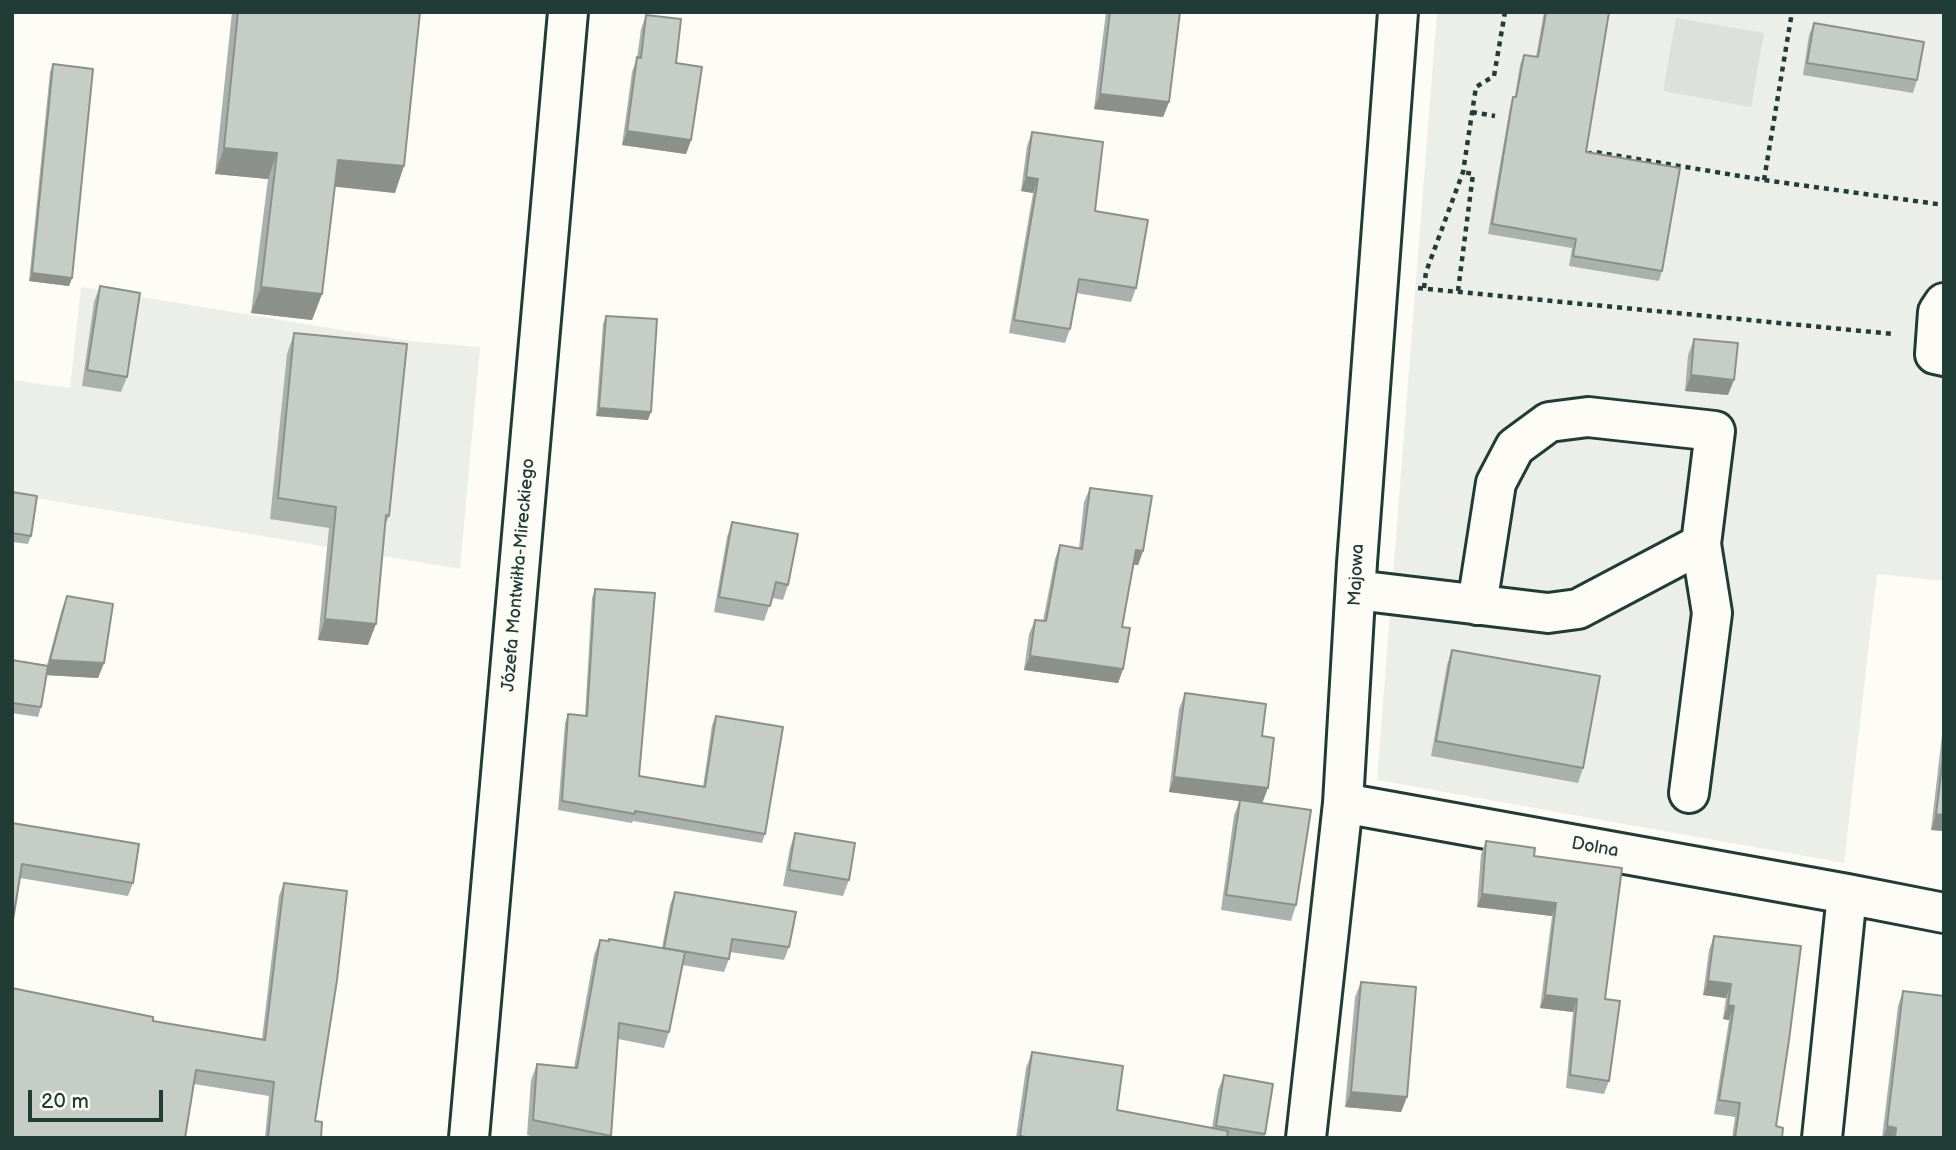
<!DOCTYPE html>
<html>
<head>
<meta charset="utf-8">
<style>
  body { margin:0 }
  #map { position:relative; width:1956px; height:1150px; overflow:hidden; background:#fdfcf7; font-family:"Balsamiq Sans",sans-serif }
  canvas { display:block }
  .frame { position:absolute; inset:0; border:14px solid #1f3d34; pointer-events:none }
  .scale { position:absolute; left:28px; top:1090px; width:135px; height:32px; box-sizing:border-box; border:4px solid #1f3d34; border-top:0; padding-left:9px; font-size:21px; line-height:24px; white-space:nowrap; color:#1f3d34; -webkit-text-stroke:5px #fdfcf7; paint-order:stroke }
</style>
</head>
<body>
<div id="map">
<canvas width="1956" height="1150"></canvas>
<div class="frame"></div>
<div class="scale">20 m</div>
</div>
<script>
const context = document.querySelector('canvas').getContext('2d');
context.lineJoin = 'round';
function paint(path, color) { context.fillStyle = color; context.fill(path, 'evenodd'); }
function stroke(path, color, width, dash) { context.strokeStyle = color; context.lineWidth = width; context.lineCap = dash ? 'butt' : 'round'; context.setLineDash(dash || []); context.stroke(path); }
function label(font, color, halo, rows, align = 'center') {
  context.font = font + ' "Balsamiq Sans",sans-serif'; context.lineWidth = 7; context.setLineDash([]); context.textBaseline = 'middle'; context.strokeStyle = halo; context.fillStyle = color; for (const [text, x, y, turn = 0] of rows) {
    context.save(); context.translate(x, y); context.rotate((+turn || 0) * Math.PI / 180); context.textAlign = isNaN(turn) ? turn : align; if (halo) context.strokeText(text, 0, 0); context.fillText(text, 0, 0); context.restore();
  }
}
const built = new Path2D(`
  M 1437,12 L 1944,12 L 1944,581 L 1877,574 L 1844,863 L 1377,780 Z
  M 81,287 L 409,341 L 480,347 L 460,569 L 12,494 L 12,380 L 70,388 Z`);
const green = new Path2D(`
  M 1676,18 L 1764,33 L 1751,107 L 1663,91 Z`);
const path = new Path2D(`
  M 1472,112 L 1495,116
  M 1587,154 L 1595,152 L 1764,180 L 1944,205
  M 1764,180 L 1792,12
  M 1418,288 L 1893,334
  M 1424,288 L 1426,272 L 1463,172 L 1476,87 L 1494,76 L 1505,12
  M 1458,291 L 1473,174 L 1463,172`);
const minor = new Path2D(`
  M 1944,303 L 1938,312 L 1935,354 L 1944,356
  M 1356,590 L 1548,613 L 1578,609 L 1701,544 L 1715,431 L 1588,417 L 1549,422 L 1515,447 L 1496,483 L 1477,605
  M 1689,793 L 1712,613 L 1701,544
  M 1343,803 L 1847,894 L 1944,913
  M 1306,1138 L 1343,803 L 1357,563 L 1398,12
  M 1822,1138 L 1847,894`);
const major = new Path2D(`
  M 469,1138 L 568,12`);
const wall = new Path2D(`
  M 232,12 L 420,12 L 395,193 L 335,186 L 322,294 L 312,320 L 251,313 L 268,179 L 215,174 Z
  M 1106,12 L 1180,12 L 1169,102 L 1163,117 L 1094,109 Z
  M 1544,12 L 1609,12 L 1586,152 L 1662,271 L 1659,281 L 1569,266 L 1572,248 L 1488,234 L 1510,107 L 1513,97 L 1515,97 L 1520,65 L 1524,55 L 1536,57 Z
  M 646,15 L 676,63 L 691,140 L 686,154 L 622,145 L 632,72 L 637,58 L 641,29 Z
  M 1814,23 L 1917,80 L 1913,93 L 1803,75 L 1809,35 Z
  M 53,64 L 72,278 L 69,286 L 29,281 L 50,72 Z
  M 1032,132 L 1095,211 L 1136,288 L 1131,302 L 1076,293 L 1070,329 L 1065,343 L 1009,333 L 1033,193 L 1021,191 L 1027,146 Z
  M 100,286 L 127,377 L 121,392 L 82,386 L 94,302 Z
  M 606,316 L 648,420 L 596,416 L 603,324 Z
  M 294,333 L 389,516 L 385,525 L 368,645 L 318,640 L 329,528 L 270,519 L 287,354 Z
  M 1694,339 L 1728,395 L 1685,391 L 1688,355 Z
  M 1090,488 L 1143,551 L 1138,565 L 1134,565 L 1122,627 L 1123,669 L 1118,683 L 1024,670 L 1029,634 L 1035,620 L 1043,621 L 1055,559 L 1060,545 L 1079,548 L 1084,502 Z
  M 12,492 L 31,536 L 28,544 L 12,542 Z
  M 732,522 L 788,585 L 783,600 L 772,598 L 764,621 L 714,612 L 727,537 Z
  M 595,589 L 639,776 L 703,787 L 712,725 L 716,716 L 765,834 L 762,843 L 633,821 L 632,823 L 558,810 L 565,723 L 568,714 L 585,716 L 592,598 Z
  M 67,596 L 104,663 L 98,678 L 46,675 L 41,707 L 38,717 L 12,713 L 12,660 L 47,665 L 61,612 Z
  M 1452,650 L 1583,768 L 1578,783 L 1431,756 L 1447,665 Z
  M 1185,693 L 1262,736 L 1263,803 L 1296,905 L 1291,921 L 1221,910 L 1234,815 L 1240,801 L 1169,792 L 1179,709 Z
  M 1944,718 L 1944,831 L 1931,830 Z
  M 12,823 L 133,883 L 128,896 L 20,878 Z
  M 795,833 L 849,880 L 843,896 L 783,886 L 790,848 Z
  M 1486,841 L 1534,856 L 1605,999 L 1609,1081 L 1604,1094 L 1566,1088 L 1573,1012 L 1540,1008 L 1552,916 L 1477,907 L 1481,854 Z
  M 284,883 L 315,1121 L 321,1138 L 265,1138 L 269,1096 L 194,1084 L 153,1021 L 262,1039 L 279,896 Z
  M 675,892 L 789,947 L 784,960 L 730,952 L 729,959 L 724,972 L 682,965 L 669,1032 L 664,1048 L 618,1039 L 610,1138 L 539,1138 L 527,1135 L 531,1080 L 537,1064 L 574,1068 L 594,955 L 600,940 L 662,948 L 670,905 Z
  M 1714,936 L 1801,946 L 1776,1126 L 1782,1138 L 1732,1138 L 1735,1117 L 1714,1114 L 1729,1020 L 1723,1019 L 1726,998 L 1703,995 L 1709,950 Z
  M 1361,982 L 1407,1097 L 1401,1112 L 1345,1107 L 1355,997 Z
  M 1903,991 L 1944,1138 L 1882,1138 L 1898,1006 Z
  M 1032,1052 L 1117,1110 L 1212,1128 L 1218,1090 L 1224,1075 L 1265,1134 L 1264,1138 L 1016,1138 L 1026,1068 Z`);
const shadedWall = new Path2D(`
  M 1100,94 L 1169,102 L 1163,117 L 1094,109 Z
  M 627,131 L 691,140 L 686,154 L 622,145 Z
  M 224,148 L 277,153 L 268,179 L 215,174 Z
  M 338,160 L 404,166 L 395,193 L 328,186 Z
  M 1026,177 L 1038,179 L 1033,193 L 1021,191 Z
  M 32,273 L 72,278 L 69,286 L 29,281 Z
  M 261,287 L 322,294 L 312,320 L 251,313 Z
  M 1691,375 L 1734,380 L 1728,395 L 1685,391 Z
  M 599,408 L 651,412 L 648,420 L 596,416 Z
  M 1136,550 L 1143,551 L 1138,565 L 1131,564 Z
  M 325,619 L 376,624 L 368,645 L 318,640 Z
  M 1030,656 L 1123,669 L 1118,683 L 1024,670 Z
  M 50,660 L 104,663 L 98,678 L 44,675 Z
  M 1174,777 L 1268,788 L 1262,804 L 1169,792 Z
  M 1936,814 L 1944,815 L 1944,831 L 1931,830 Z
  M 1482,894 L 1556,903 L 1552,916 L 1477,907 Z
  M 1708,981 L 1731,984 L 1726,998 L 1703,995 Z
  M 1545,995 L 1577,999 L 1573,1012 L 1540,1008 Z
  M 1728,1005 L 1734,1006 L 1729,1020 L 1723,1019 Z
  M 1351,1092 L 1407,1097 L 1401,1112 L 1345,1107 Z
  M 1887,1126 L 1896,1128 L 1893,1138 L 1883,1138 Z`);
const building = new Path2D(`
  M 238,12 L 420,12 L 404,166 L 338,160 L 322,294 L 261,287 L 277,153 L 224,148 Z
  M 1110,12 L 1180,12 L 1169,102 L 1100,94 Z
  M 1546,12 L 1609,12 L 1586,152 L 1680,168 L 1662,271 L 1573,256 L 1576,239 L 1492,224 L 1513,97 L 1516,97 L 1524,55 L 1538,57 Z
  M 646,15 L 681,19 L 676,63 L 702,67 L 691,140 L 627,131 L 637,57 L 641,58 Z
  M 1814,23 L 1924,42 L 1917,80 L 1807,63 Z
  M 53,64 L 93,69 L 72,278 L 32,273 Z
  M 1032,132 L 1103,142 L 1095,211 L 1148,220 L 1136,288 L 1079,279 L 1070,329 L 1014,320 L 1038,179 L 1026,177 Z
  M 100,286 L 140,293 L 127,377 L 87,370 Z
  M 606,316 L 657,319 L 651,412 L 599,408 Z
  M 294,333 L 407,344 L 389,516 L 386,515 L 376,624 L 325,619 L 336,507 L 278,498 Z
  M 1694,339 L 1738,343 L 1734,380 L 1691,375 Z
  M 1090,488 L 1152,496 L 1143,551 L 1136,550 L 1122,627 L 1130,628 L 1123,669 L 1030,656 L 1035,620 L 1046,621 L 1060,545 L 1082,549 Z
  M 12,492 L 37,496 L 31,536 L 12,533 Z
  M 732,522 L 798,534 L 788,585 L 776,582 L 770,606 L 719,597 Z
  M 595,589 L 655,593 L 639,776 L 705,787 L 716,716 L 783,727 L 765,834 L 635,811 L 635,814 L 562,801 L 568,714 L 587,716 Z
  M 67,596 L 113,604 L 104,663 L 50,660 Z
  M 1452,650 L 1600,676 L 1583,768 L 1436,741 Z
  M 12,660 L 48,666 L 41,707 L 12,703 Z
  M 1185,693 L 1266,704 L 1262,736 L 1274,738 L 1268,788 L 1174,777 Z
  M 1944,750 L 1944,815 L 1936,814 Z
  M 1240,800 L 1311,810 L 1296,905 L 1226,895 Z
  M 12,823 L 139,844 L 133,883 L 22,864 L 12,926 Z
  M 795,833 L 855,843 L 849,880 L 789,870 Z
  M 1486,841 L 1535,848 L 1534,856 L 1622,868 L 1605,999 L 1620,1001 L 1609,1081 L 1570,1075 L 1577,999 L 1545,995 L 1556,903 L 1482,894 Z
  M 284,883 L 347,891 L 337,980 L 315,1121 L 322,1122 L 321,1138 L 268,1138 L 274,1082 L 196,1070 L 185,1138 L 12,1138 L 12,988 L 153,1017 L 153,1021 L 265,1040 Z
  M 675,892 L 796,912 L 789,947 L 732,939 L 729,959 L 664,948 Z
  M 1714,936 L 1801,946 L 1789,1040 L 1776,1126 L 1783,1128 L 1782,1138 L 1735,1138 L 1740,1103 L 1719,1100 L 1734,1006 L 1728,1005 L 1731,984 L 1708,981 Z
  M 609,939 L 685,952 L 669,1032 L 619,1023 L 611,1136 L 533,1120 L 537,1064 L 577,1068 L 600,940 L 609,941 Z
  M 1361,982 L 1416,987 L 1407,1097 L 1351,1092 Z
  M 1903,991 L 1944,996 L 1944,1138 L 1895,1138 L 1896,1128 L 1887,1126 Z
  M 1032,1052 L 1123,1066 L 1117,1110 L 1228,1131 L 1227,1138 L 1031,1138 L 1020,1136 Z
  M 1224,1075 L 1273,1084 L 1265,1134 L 1216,1126 Z`);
const streetNames = [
  ["Józefa Montwiłła-Mireckiego",519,575,-85],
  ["Majowa",1357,575,-87],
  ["Dolna",1595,848,10]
];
paint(built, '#eceee9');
paint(green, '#dde0db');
stroke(minor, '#1f3d34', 44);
stroke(major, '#1f3d34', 44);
stroke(path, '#1f3d34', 4.5, [5, 5]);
stroke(minor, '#fdfcf7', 38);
stroke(major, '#fdfcf7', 38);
paint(wall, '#aab0ab');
paint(shadedWall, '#8b908b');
paint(building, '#c6cdc7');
stroke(building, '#8b908b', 2);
label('18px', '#1f3d34', '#fdfcf7', streetNames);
</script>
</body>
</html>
